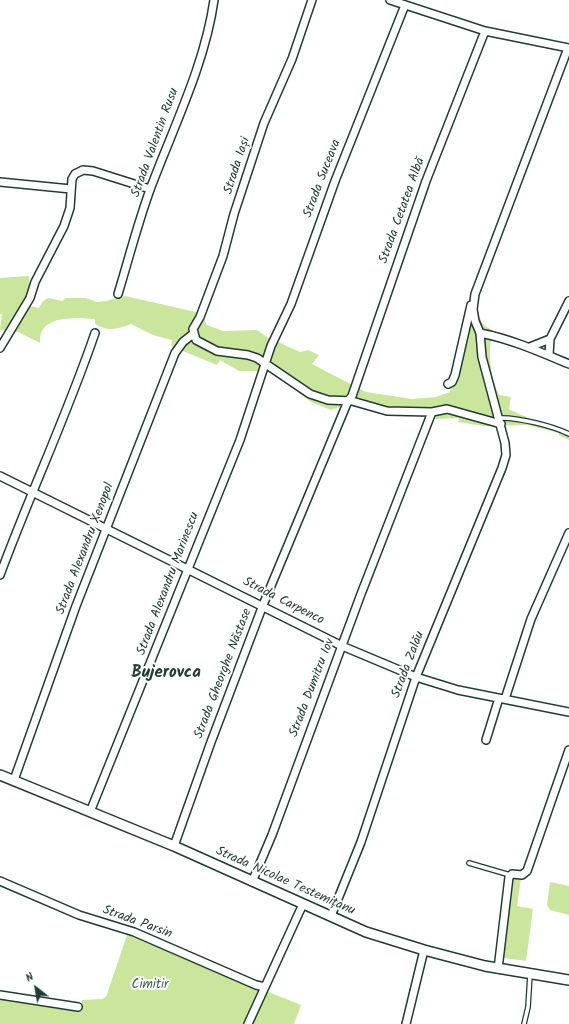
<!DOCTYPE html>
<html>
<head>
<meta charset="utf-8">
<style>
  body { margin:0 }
  #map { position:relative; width:569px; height:1024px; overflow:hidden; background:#fff; font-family:Kalam,sans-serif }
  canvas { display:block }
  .north { position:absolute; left:16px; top:968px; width:40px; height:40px; -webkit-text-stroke:3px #fff; paint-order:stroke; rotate:329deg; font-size:11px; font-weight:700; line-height:16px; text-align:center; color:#1f3d34 }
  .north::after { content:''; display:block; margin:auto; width:14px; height:18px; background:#1f3d34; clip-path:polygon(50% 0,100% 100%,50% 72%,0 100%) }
</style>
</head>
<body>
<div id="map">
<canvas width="569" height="1024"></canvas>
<div class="north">N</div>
</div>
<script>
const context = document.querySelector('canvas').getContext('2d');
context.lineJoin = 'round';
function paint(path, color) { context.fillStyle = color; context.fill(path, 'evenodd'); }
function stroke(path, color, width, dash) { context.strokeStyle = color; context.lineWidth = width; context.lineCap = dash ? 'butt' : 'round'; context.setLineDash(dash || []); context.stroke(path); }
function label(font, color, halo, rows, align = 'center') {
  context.font = font + ' Kalam,sans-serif'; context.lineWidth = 4; context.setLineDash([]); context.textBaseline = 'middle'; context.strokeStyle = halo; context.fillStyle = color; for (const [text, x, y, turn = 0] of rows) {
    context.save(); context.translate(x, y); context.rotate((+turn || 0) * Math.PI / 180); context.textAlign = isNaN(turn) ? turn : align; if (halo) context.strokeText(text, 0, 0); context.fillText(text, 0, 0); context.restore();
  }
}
const green = new Path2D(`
  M 29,276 L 30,306 L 39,308 L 43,301 L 48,298 L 62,301 L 66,298 L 86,298 L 97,302 L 106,301 L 125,296 L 196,312 L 204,319 L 207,325 L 223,331 L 257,330 L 267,337 L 300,352 L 308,350 L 319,355 L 312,364 L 366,392 L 412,399 L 436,397 L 450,392 L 466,307 L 478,310 C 480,321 482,326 493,330 C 487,352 490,375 499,395 L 511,397 L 509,409 C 529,420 549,424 569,432 L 569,440 L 559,435 L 559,433 L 527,425 L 484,426 L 458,422 L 459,418 L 435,419 L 418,416 L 384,414 L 354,406 L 340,407 L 331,410 L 311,402 L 270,371 L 239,371 L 220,360 L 217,365 L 171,346 L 172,340 L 153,335 L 131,324 C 118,329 108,332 95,324 L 95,319 C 75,318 38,314 40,343 L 18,332 L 0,330 L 2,314 L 0,314 L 0,278 Z
  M 513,877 L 521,878 L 517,906 L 533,909 L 526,961 L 504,958 L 503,941 Z
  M 550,882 L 569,886 L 569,915 L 550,910 L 547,905 Z
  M 127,935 L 301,1005 L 294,1024 L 0,1024 L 0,996 L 81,1008 L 82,1000 L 102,999 L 106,997 Z`);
const service = new Path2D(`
  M 499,418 C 517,417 553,426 569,434
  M 469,863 L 510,875
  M 524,1024 L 528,1007 L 530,975`);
const minor = new Path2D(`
  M 312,0 L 292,59 L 264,123 L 234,214 L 223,256 L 200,317 L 193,329 L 196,340 L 217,351 L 248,355 L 257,358 L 310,394 L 328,400 L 352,401 L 387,411 L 432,412 L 447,409 L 501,424
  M 390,0 L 485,31 L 569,48
  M 0,182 L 71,189
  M 118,294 C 129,258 138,222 151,187 C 174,126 205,64 214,0
  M 480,333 C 511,339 540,352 569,364
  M 530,347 L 550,339 L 569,301
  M 0,348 L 30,298 L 35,282 L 64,226 L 70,208 L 72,179 L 75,174 L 83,170 L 93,171 L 150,189
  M 549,355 L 550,339
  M 448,384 L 452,382 L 455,375 L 471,305
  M 0,476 L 342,646 L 416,677 L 458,690 L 569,712
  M 0,575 C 30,494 67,415 95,333
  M 505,699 L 531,619 L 569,533
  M 486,740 L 499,698
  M 14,780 L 76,606 L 175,353 L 183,342 L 193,334
  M 90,812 L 240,440 L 271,346 L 291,304 L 335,181 L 405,5
  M 174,846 L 211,742 L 263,605 L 348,401 L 352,396 L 426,181 L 485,31
  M 0,881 L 79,915 L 134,932 L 256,985 L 265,987
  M 252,882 L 272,835 L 361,594 L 432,412
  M 331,916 L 361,842 L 416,677 L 502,468 L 506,455 L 505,443 L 482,357 L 480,333 L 475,321 L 473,309 L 475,294 L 568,48
  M 498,969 L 509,877 L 512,874 L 522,875 L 527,871 L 569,750
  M 0,995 L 78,1007
  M 248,1024 L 303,904
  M 406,1024 L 424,950`);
const tertiary = new Path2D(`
  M 0,775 L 174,846 L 366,932 L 424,950 L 485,966 L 569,980`);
const streetNames = [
  ["Strada Valentin Rusu",156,143,-70],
  ["Strada Iași",238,166,-72],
  ["Strada Suceava",323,179,-69],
  ["Strada Cetatea Albă",403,211,-70],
  ["Strada Alexandru Xenopol",86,549,-69],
  ["Strada Alexandru Marinescu",169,584,-69],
  ["Strada Carpenco",283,602,27],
  ["Strada Zalău",409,665,-69],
  ["Strada Gheorghe Năstase",224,674,-69],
  ["Strada Dumitru Iov",313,688,-69],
  ["Strada Nicolae Testemițanu",285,882,24],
  ["Strada Parsin",137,923,20]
];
const parkNames = [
  ["Cimitir",150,986]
];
const districtNames = [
  ["Bujerovca",166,674]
];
paint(green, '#cae59c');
stroke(service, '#1f3d34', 6);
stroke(minor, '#1f3d34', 10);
stroke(tertiary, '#1f3d34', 12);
stroke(service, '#fff', 3.5);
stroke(minor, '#fff', 7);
stroke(tertiary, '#fff', 9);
label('13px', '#1f3d34', '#fff', streetNames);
label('13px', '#415f49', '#fff', parkNames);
label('bold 17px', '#1f3d34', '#fff', districtNames);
</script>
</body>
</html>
